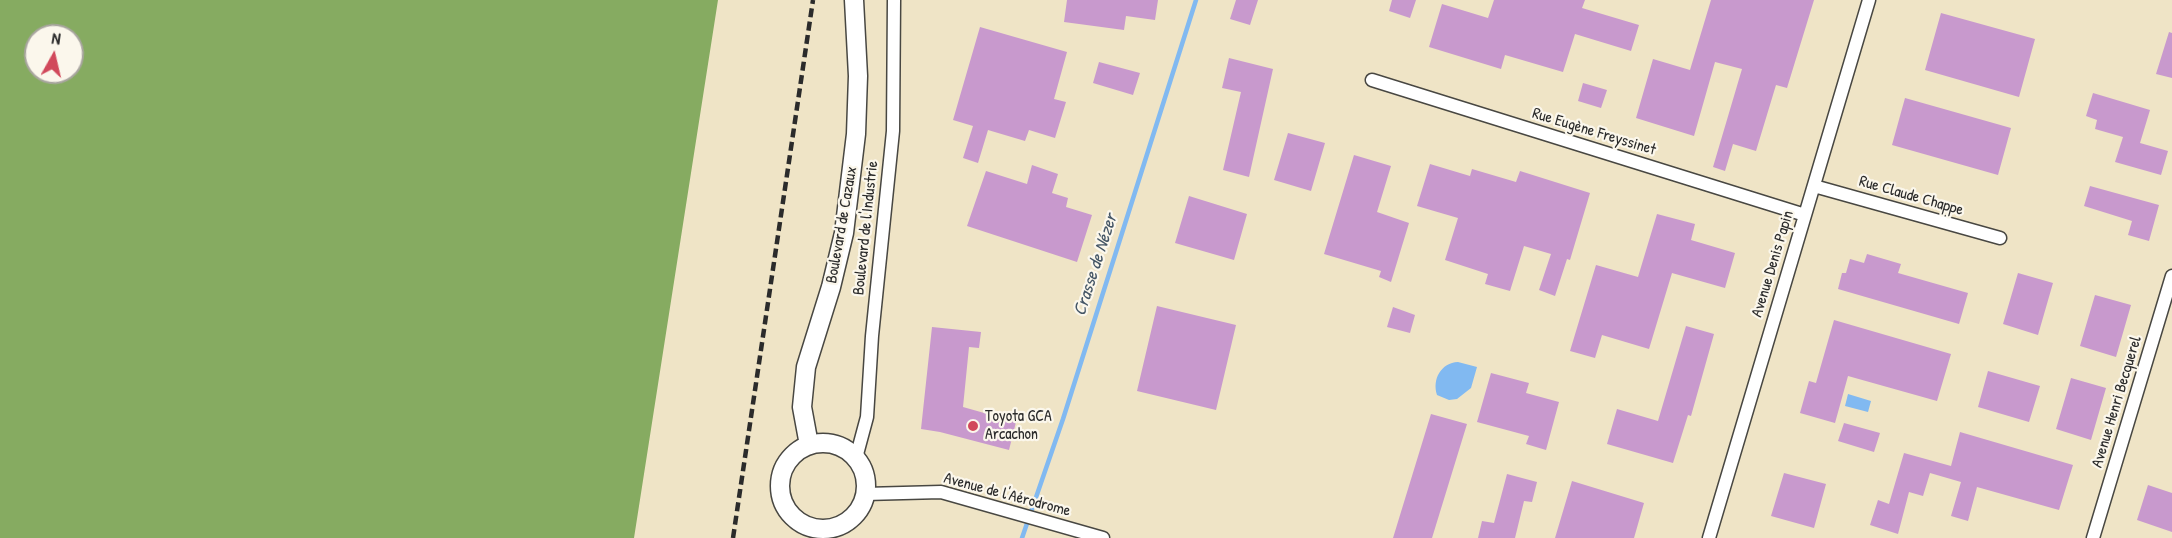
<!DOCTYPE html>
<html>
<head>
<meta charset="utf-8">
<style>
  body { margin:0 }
  #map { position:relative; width:2172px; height:538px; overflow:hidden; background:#efe4c6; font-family:"Patrick Hand",sans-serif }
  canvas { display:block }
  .north { position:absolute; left:24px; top:24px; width:60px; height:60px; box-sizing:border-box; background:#fbf7ec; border:2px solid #a8a59f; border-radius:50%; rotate:8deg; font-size:16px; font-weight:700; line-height:24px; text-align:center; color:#2b2b2b }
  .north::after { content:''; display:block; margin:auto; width:21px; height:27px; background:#d1495b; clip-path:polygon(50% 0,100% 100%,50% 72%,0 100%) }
</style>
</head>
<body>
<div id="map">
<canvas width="2172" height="538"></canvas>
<div class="north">N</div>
</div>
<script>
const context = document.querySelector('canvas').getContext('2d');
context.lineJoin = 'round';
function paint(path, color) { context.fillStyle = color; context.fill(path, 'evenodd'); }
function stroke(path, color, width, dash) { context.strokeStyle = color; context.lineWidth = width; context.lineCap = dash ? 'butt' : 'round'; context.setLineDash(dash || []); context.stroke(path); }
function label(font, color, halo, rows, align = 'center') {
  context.font = font + ' "Patrick Hand",sans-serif'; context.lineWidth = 4.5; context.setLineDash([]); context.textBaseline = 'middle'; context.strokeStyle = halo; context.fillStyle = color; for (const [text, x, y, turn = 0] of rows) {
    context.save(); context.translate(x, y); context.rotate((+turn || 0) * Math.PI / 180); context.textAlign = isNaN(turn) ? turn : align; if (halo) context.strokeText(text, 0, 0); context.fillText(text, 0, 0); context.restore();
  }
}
const forest = new Path2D(`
  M 0,0 L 718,0 L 634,538 L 0,538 ZM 36,36 L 72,36 L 72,72 L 36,72 Z`);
const water = new Path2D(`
  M 1458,362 L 1477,367 L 1471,388 L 1457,399 L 1449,400 L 1437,395 C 1432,379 1441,363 1458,362 Z
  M 1848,394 L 1871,401 L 1868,412 L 1845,406 Z`);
const stream = new Path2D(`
  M 1022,538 L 1063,419 L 1196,0`);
const building = new Path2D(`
  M 1067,0 L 1158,0 L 1155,20 L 1126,16 L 1124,30 L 1064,22 Z
  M 1236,0 L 1258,0 L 1250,25 L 1230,19 Z
  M 1392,0 L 1416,0 L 1410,18 L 1389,11 Z
  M 1494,0 L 1585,0 L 1582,8 L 1639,25 L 1631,51 L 1575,34 L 1563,72 L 1505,55 L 1501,69 L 1429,47 L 1442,4 L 1488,18 Z
  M 1711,0 L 1814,0 L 1787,88 L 1776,85 L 1756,151 L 1733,144 L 1725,171 L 1713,167 L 1742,69 L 1715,62 L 1694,136 L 1636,118 L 1653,59 L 1690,70 Z
  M 1941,13 L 2035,39 L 2019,97 L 1925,70 Z
  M 980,27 L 1067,52 L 1054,99 L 1066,102 L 1055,138 L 1029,130 L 1025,141 L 988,130 L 978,163 L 963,158 L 973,126 L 953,120 Z
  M 2169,32 L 2172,33 L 2172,78 L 2156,74 Z
  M 1229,58 L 1273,69 L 1249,177 L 1223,170 L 1241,92 L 1222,88 Z
  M 1099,62 L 1140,73 L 1133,95 L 1093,83 Z
  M 1583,83 L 1607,90 L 1601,108 L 1578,101 Z
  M 2093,93 L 2150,110 L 2140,143 L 2168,151 L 2161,175 L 2115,162 L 2123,137 L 2095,129 L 2097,120 L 2086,116 Z
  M 1905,98 L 2011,128 L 1998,175 L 1892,145 Z
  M 1288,133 L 1325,143 L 1311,191 L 1274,180 Z
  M 1354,155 L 1391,166 L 1377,212 L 1409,223 L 1391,282 L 1379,277 L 1381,271 L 1324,254 Z
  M 1430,164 L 1470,176 L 1472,169 L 1516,182 L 1520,171 L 1590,193 L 1570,260 L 1567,259 L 1555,296 L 1539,290 L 1551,254 L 1524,246 L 1510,291 L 1485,284 L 1488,274 L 1445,260 L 1458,218 L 1417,206 Z
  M 1032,165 L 1058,174 L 1052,193 L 1068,198 L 1066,207 L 1092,215 L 1077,262 L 967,226 L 986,171 L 1027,184 Z
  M 2090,186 L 2159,205 L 2149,241 L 2128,235 L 2132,221 L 2084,206 Z
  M 1189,196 L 1247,214 L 1234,260 L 1175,243 Z
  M 1657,214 L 1695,224 L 1691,240 L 1735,253 L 1725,288 L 1672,273 L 1649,349 L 1602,335 L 1595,358 L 1570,351 L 1596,265 L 1638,277 Z
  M 1867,254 L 1901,264 L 1898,273 L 1968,293 L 1959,324 L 1838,289 L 1842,273 L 1846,273 L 1850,259 L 1864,263 Z
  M 2018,273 L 2053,283 L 2038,335 L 2003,324 Z
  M 2095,295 L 2131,305 L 2116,357 L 2080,346 Z
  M 1157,306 L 1236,325 L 1216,410 L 1137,391 Z
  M 1393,307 L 1415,315 L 1410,333 L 1387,327 Z
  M 1834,320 L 1951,354 L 1937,401 L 1848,376 L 1835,423 L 1800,413 L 1809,381 L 1816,383 Z
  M 1686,326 L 1714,334 L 1691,416 L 1688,415 L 1673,463 L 1607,444 L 1617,409 L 1658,421 Z
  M 932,327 L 981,332 L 979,348 L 969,347 L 963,407 L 1016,422 L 1009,450 L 940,432 L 921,429 Z
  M 1988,371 L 2040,386 L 2029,422 L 1978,407 Z
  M 1491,373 L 1529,383 L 1526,393 L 1559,402 L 1546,450 L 1526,444 L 1529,436 L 1477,422 Z
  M 2071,378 L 2106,388 L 2091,440 L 2056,429 Z
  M 1431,414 L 1467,424 L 1432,538 L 1393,538 Z
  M 1844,423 L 1880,433 L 1874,452 L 1838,441 Z
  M 1960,432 L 2073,465 L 2059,510 L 1977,487 L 1968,521 L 1951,516 L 1961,482 L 1930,473 L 1923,496 L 1909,492 L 1898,534 L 1870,525 L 1878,500 L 1889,504 L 1904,453 L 1951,466 Z
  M 1784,473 L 1826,484 L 1814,528 L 1771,516 Z
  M 1507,474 L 1537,482 L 1532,502 L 1524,501 L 1515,538 L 1478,538 L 1482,521 L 1494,523 Z
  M 1572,481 L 1644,503 L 1634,538 L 1555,538 Z
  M 2148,485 L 2172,493 L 2172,532 L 2137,520 Z`);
const street = new Path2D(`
  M 1372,80 L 1805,215
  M 1814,186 L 2000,238
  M 856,458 L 867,417 L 872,336 L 893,131 L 894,0
  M 865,494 L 941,492 L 1103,538
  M 1709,538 L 1869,0
  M 2093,538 L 2172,276`);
const secondary = new Path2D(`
  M780 486a43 43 0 1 1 86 0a43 43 0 1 1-86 0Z
  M 809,445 L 802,407 L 806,367 L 831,287 L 844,233 L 856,134 L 858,76 L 854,0`);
const rail = new Path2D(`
  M 733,538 L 813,0`);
const markers = [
  [973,426,6,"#d1495b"]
];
const streetNames = [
  ["Rue Eugène Freyssinet",1594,132,17],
  ["Rue Claude Chappe",1911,196,16],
  ["Boulevard de Cazaux",842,225,-80],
  ["Boulevard de l'Industrie",866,228,-84],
  ["Avenue Denis Papin",1773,264,-73],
  ["Avenue Henri Becquerel",2117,402,-73],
  ["Avenue de l'Aérodrome",1007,495,15]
];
const poiNames = [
  ["Toyota GCA",985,417],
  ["Arcachon",985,435]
];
const waterNames = [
  ["Crasse de Nézer",1096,265,-72]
];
paint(forest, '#86ab61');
paint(water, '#81b9f1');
stroke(stream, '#81b9f1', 4.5);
paint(building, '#c899cd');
stroke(street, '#484742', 15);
stroke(secondary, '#484742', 21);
stroke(street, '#fff', 12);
stroke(secondary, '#fff', 18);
stroke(rail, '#2b2b2b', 4.5, [9, 4.5]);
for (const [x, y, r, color] of markers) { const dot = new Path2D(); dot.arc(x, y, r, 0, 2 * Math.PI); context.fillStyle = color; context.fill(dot); stroke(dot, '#fbf7ec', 2); }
label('16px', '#2b2b2b', '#fbf7ec', streetNames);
label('16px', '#2b2b2b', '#fbf7ec', poiNames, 'left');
label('italic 18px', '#455666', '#fbf7ec', waterNames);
</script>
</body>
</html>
